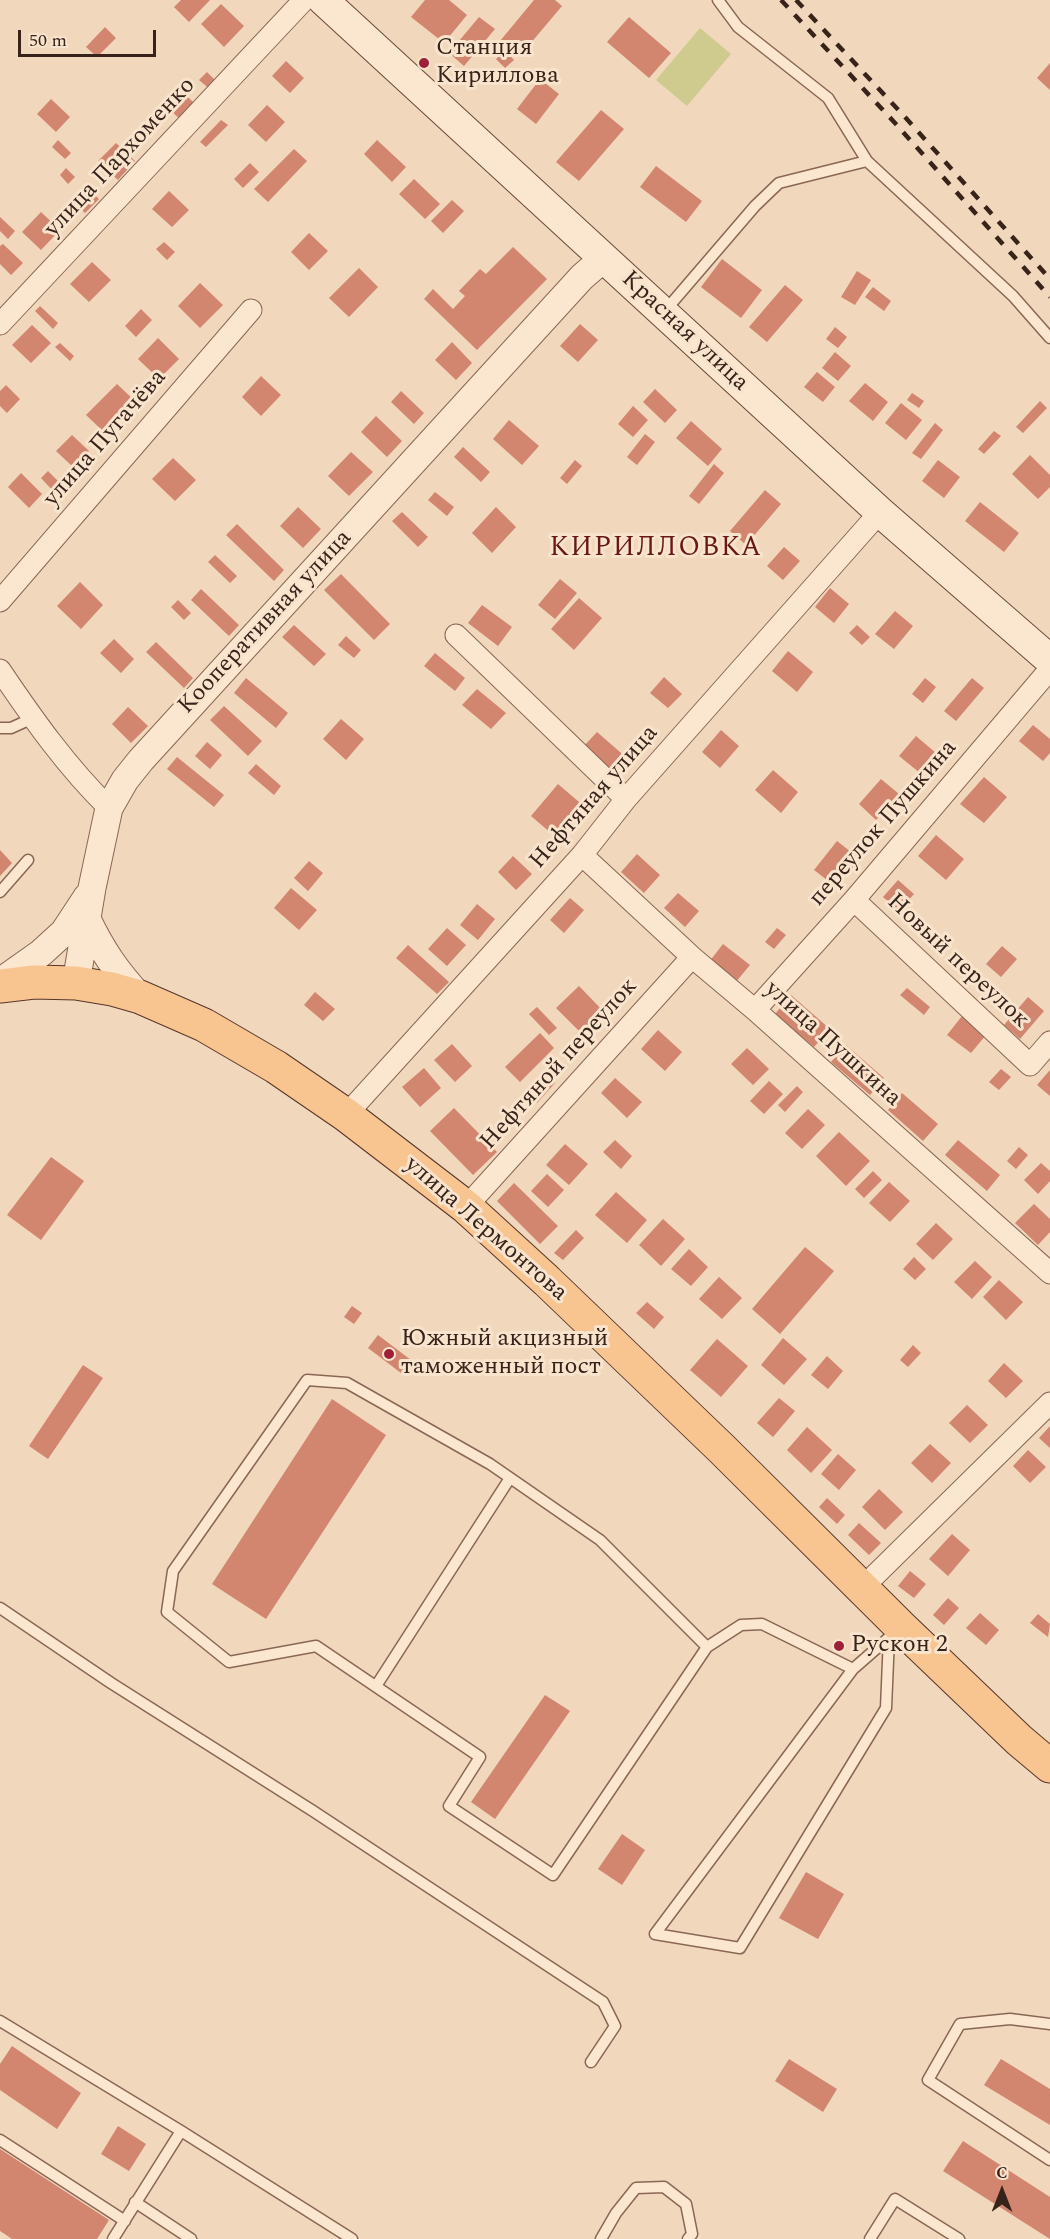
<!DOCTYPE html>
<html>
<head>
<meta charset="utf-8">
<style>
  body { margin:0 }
  #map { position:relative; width:1050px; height:2239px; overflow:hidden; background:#f1d7bc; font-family:Spectral,serif }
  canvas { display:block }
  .north { position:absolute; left:972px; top:2161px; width:60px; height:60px; -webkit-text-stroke:4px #f8e3cc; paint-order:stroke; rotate:0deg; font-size:16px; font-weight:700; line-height:24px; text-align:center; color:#37231a }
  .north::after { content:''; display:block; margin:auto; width:21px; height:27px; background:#37231a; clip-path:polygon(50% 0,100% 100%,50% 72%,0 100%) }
  .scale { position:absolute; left:18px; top:30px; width:138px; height:27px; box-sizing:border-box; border:3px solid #37231a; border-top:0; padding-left:8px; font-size:18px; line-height:21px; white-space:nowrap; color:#37231a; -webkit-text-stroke:4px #f8e3cc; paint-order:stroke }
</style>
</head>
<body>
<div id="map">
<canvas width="1050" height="2239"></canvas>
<div class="north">С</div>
<div class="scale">50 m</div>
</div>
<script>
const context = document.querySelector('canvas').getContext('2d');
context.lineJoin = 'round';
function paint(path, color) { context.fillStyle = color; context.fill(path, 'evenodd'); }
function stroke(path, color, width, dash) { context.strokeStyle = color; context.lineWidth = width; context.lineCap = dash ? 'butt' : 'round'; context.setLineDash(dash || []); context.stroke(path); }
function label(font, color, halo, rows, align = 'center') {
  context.font = font + ' Spectral,serif'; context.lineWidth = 6; context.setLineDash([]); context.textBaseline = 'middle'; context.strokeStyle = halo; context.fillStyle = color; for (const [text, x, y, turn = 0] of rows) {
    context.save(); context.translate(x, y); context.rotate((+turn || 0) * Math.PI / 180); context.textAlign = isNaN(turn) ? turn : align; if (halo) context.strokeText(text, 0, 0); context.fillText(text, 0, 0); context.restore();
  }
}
const green = new Path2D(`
  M 700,28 L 731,54 L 687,106 L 656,80 Z`);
const building = new Path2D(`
  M 181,0 L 210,0 L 189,22 L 174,7 Z
  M 425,0 L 449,0 L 467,15 L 444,43 L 411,17 Z
  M 534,0 L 555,0 L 562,6 L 519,57 L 500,41 Z
  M 221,4 L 244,26 L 224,47 L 201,24 Z
  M 479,17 L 495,29 L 464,66 L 449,53 Z
  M 629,17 L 671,53 L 649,78 L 607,42 Z
  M 105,27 L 116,38 L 97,57 L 86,47 Z
  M 505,50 L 514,60 L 505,68 L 496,59 Z
  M 286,61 L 304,78 L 290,93 L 272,76 Z
  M 1050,63 L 1050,90 L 1037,78 Z
  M 207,72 L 219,84 L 212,91 L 199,80 Z
  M 540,79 L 559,94 L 536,124 L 517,109 Z
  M 184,93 L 197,106 L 182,121 L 169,109 Z
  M 51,99 L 70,117 L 56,132 L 37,114 Z
  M 267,105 L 285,122 L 266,142 L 248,125 Z
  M 601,110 L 624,129 L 579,181 L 556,162 Z
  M 221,120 L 228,125 L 206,147 L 200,142 Z
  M 58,140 L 71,153 L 65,159 L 52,147 Z
  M 377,140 L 406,167 L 392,182 L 364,154 Z
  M 116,143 L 135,161 L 118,180 L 98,161 Z
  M 294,149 L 307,161 L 268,202 L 254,189 Z
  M 250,163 L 259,172 L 243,188 L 234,179 Z
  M 656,166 L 702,201 L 686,222 L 640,187 Z
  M 66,168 L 75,177 L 68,184 L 60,175 Z
  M 414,179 L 440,204 L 425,219 L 399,194 Z
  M 87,188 L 99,199 L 85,213 L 74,202 Z
  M 169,191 L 189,210 L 172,227 L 152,209 Z
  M 452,200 L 464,211 L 443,233 L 431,221 Z
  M 41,212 L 60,230 L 41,250 L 22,232 Z
  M 0,217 L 15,231 L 8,239 L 0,231 Z
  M 309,233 L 328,251 L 309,270 L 291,252 Z
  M 164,242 L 175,252 L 167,260 L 156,249 Z
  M 3,244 L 23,263 L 11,275 L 0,264 L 0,246 Z
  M 513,247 L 547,279 L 477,350 L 424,299 L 433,289 L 453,309 L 465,296 L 459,291 L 480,269 L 486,274 Z
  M 722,259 L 762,290 L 741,318 L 701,287 Z
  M 92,262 L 111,280 L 89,302 L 70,284 Z
  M 359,268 L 378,287 L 349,317 L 329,298 Z
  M 857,271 L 871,280 L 855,305 L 841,297 Z
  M 200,283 L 223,305 L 200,328 L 178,306 Z
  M 785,285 L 803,300 L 767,342 L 749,327 Z
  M 873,287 L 891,301 L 884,311 L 865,297 Z
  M 40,306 L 58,323 L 53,329 L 35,311 Z
  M 141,309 L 152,320 L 136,337 L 125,326 Z
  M 580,324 L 598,340 L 578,362 L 560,346 Z
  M 32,325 L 51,343 L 31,363 L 12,345 Z
  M 835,327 L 847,337 L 838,348 L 826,339 Z
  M 158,338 L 179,359 L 159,379 L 138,359 Z
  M 452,342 L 472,363 L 456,380 L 435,360 Z
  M 60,343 L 74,356 L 70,361 L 55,347 Z
  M 835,352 L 851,366 L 838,381 L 822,368 Z
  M 817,372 L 835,387 L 823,402 L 804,387 Z
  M 261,376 L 281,395 L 261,416 L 242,397 Z
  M 865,383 L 888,402 L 873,421 L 849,401 Z
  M 117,384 L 136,402 L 106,434 L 86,415 Z
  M 6,385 L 20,399 L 7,413 L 0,406 L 0,391 Z
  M 655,389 L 677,410 L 665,423 L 643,402 Z
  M 401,391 L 424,413 L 414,424 L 391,402 Z
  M 912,393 L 924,401 L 919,408 L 907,400 Z
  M 1040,401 L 1047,408 L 1023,433 L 1016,427 Z
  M 901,403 L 922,420 L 906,440 L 885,423 Z
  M 633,406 L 648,420 L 633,437 L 618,424 Z
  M 376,416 L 402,441 L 387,457 L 361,432 Z
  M 509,420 L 539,446 L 522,465 L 493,439 Z
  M 691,421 L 722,449 L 708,466 L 676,438 Z
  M 935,423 L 943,430 L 921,459 L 912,453 Z
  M 994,431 L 1001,436 L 984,454 L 978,449 Z
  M 645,434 L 655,442 L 637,465 L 627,457 Z
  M 72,435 L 89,451 L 73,467 L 56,451 Z
  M 463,447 L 490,472 L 481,482 L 454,457 Z
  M 351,452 L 373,472 L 349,496 L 328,476 Z
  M 1030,455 L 1050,475 L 1050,487 L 1038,499 L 1012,474 Z
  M 173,458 L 196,480 L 175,501 L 152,479 Z
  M 575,460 L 582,466 L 567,484 L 560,478 Z
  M 938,460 L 960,477 L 944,498 L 922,481 Z
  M 714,464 L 724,473 L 699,504 L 689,496 Z
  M 48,471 L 61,484 L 54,492 L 41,478 Z
  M 21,473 L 42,494 L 29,508 L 8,487 Z
  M 765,490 L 781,504 L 746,545 L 730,531 Z
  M 435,492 L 454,507 L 447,516 L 428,500 Z
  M 980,502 L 1019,533 L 1004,552 L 965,521 Z
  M 298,507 L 321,529 L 303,548 L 280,526 Z
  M 496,507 L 516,527 L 492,553 L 472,533 Z
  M 402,512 L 428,537 L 418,547 L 392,521 Z
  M 237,524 L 284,570 L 274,581 L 226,535 Z
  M 784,547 L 800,561 L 783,580 L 767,566 Z
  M 215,555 L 237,576 L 230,583 L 208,562 Z
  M 341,574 L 390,624 L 374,640 L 324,590 Z
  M 560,579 L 577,593 L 555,619 L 538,605 Z
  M 80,582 L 103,605 L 81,629 L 57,606 Z
  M 830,588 L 849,604 L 834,623 L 815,607 Z
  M 201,589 L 239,625 L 229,636 L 191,600 Z
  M 579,598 L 602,618 L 574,650 L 551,629 Z
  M 178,600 L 191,613 L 184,620 L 171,607 Z
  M 482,605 L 512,627 L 498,646 L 468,623 Z
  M 895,611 L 913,626 L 894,649 L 875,634 Z
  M 294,625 L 326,654 L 314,666 L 282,637 Z
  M 857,625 L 870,637 L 862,645 L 849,633 Z
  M 346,636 L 361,650 L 354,658 L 338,645 Z
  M 114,639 L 134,659 L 121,673 L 100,653 Z
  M 156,642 L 193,678 L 184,688 L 146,652 Z
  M 788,651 L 813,672 L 797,692 L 772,671 Z
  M 435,653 L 465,678 L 455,691 L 424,666 Z
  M 664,677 L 682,694 L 668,708 L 650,693 Z
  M 246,678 L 288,713 L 276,728 L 234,693 Z
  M 925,678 L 936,687 L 923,703 L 912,694 Z
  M 972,678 L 984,688 L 956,721 L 944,711 Z
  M 477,689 L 506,713 L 491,729 L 462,705 Z
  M 224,706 L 262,741 L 248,756 L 210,720 Z
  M 128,707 L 148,726 L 131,743 L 112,724 Z
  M 341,719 L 364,739 L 346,760 L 323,739 Z
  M 1033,725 L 1050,739 L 1050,753 L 1043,761 L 1019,741 Z
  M 721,730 L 739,746 L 720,768 L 702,752 Z
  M 597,732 L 628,759 L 615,774 L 583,747 Z
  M 916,736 L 936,753 L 920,773 L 899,756 Z
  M 207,742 L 222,755 L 210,769 L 195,756 Z
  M 177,757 L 224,795 L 214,807 L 167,769 Z
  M 256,764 L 281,786 L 274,795 L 248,773 Z
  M 773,770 L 798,792 L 781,813 L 755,790 Z
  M 984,777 L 1007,797 L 984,823 L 960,804 Z
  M 881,779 L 899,794 L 876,820 L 859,804 Z
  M 558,784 L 586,808 L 559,840 L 531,816 Z
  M 936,835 L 964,859 L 946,880 L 918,856 Z
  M 837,841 L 860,859 L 836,887 L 814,870 Z
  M 0,850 L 12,863 L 0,876 Z
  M 637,854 L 660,875 L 644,893 L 621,872 Z
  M 513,856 L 532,874 L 516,890 L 498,872 Z
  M 309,861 L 323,873 L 308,891 L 294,878 Z
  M 898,880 L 914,894 L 899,911 L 883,897 Z
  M 291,888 L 317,910 L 299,930 L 274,908 Z
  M 678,893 L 699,911 L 685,927 L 664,908 Z
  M 570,898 L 584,910 L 564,933 L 550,920 Z
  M 477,904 L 495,919 L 478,940 L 460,925 Z
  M 447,928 L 466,945 L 447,966 L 428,949 Z
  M 777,928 L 786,935 L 774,949 L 765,942 Z
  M 723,944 L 750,965 L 735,983 L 709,962 Z
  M 408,945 L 449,982 L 437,994 L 396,958 Z
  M 1002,946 L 1017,959 L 1001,977 L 986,964 Z
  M 579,986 L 606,1014 L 584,1036 L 556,1008 Z
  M 907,988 L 930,1007 L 924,1015 L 900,995 Z
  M 315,992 L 335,1009 L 323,1021 L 304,1005 Z
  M 791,995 L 830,1029 L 814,1047 L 775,1014 Z
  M 1028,997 L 1044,1011 L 1020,1039 L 1004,1025 Z
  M 537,1007 L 557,1028 L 549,1035 L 529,1014 Z
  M 962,1016 L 986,1035 L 971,1053 L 947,1035 Z
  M 658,1030 L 682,1052 L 665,1071 L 641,1049 Z
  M 540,1033 L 554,1048 L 520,1082 L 505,1067 Z
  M 452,1044 L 472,1066 L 455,1082 L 434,1060 Z
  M 846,1045 L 884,1078 L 870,1095 L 831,1062 Z
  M 747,1048 L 769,1069 L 753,1085 L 731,1064 Z
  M 424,1068 L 441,1088 L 420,1107 L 402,1087 Z
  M 1001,1069 L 1011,1077 L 999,1090 L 989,1082 Z
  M 1050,1070 L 1050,1096 L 1037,1085 Z
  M 547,1076 L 555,1083 L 537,1103 L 529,1096 Z
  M 615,1078 L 642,1102 L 627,1118 L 601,1093 Z
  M 769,1081 L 783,1094 L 764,1114 L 750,1101 Z
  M 797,1086 L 803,1092 L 785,1112 L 778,1105 Z
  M 902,1093 L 938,1124 L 923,1141 L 888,1110 Z
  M 454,1108 L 497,1152 L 473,1175 L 430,1131 Z
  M 808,1109 L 825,1125 L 802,1149 L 785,1133 Z
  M 839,1132 L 870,1161 L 846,1186 L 816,1156 Z
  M 615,1140 L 632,1156 L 621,1169 L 603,1152 Z
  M 958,1140 L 1000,1175 L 987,1191 L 945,1155 Z
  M 565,1144 L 588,1164 L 569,1185 L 546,1165 Z
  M 1019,1147 L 1028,1155 L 1016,1169 L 1007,1161 Z
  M 51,1157 L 84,1181 L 41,1240 L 7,1215 Z
  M 1041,1163 L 1050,1171 L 1050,1181 L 1038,1194 L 1024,1180 Z
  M 873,1171 L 882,1180 L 864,1198 L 855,1189 Z
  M 547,1174 L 564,1190 L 548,1207 L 531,1191 Z
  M 889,1182 L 910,1201 L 890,1222 L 869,1203 Z
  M 514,1183 L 558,1226 L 540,1244 L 497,1201 Z
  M 616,1192 L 647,1220 L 627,1243 L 595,1215 Z
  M 1034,1204 L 1050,1219 L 1050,1232 L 1038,1245 L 1015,1223 Z
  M 663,1219 L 685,1239 L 661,1266 L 639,1245 Z
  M 936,1223 L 953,1239 L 933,1260 L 916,1244 Z
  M 576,1230 L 584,1238 L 563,1260 L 554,1253 Z
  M 805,1247 L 834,1271 L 780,1334 L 752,1309 Z
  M 689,1249 L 708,1267 L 691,1286 L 671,1269 Z
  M 914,1257 L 926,1269 L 915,1280 L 903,1269 Z
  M 975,1261 L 992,1277 L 972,1299 L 954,1282 Z
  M 719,1277 L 742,1298 L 722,1319 L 699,1299 Z
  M 999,1280 L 1023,1302 L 1006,1320 L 983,1297 Z
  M 647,1302 L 664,1317 L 654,1329 L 636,1313 Z
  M 352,1306 L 362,1313 L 354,1324 L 344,1317 Z
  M 378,1335 L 411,1360 L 401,1373 L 368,1348 Z
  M 783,1338 L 807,1359 L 784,1385 L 761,1365 Z
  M 717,1339 L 748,1366 L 721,1397 L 690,1370 Z
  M 913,1345 L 921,1353 L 908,1367 L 900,1360 Z
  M 827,1356 L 843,1371 L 828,1389 L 811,1375 Z
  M 1004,1363 L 1023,1381 L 1006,1398 L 988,1381 Z
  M 83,1365 L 103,1378 L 48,1459 L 29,1446 Z
  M 779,1398 L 795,1411 L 773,1437 L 757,1423 Z
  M 332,1399 L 386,1435 L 266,1619 L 212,1584 Z
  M 967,1405 L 988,1425 L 970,1443 L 949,1423 Z
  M 1050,1426 L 1050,1448 L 1039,1438 Z
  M 807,1427 L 832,1450 L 811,1473 L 787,1450 Z
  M 930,1444 L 951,1463 L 932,1483 L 911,1463 Z
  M 1028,1450 L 1046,1467 L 1030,1483 L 1013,1466 Z
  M 838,1454 L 856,1470 L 839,1490 L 821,1474 Z
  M 879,1489 L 903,1512 L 885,1530 L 862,1507 Z
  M 827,1498 L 845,1515 L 837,1524 L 819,1507 Z
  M 859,1523 L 881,1543 L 869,1555 L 848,1535 Z
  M 952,1534 L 970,1550 L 948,1576 L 929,1559 Z
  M 910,1571 L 926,1584 L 914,1598 L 898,1586 Z
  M 948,1598 L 959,1608 L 944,1625 L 933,1615 Z
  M 980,1613 L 999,1630 L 986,1645 L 966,1628 Z
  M 1038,1614 L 1050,1624 L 1048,1637 L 1030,1623 Z
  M 545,1695 L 570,1711 L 495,1819 L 471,1802 Z
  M 622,1834 L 645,1850 L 622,1885 L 598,1869 Z
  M 806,1872 L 844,1894 L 818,1939 L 779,1918 Z
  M 12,2046 L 81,2093 L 57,2129 L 0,2090 L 0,2064 Z
  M 789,2059 L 837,2089 L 823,2112 L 775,2081 Z
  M 1001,2059 L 1050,2089 L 1050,2125 L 984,2085 Z
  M 118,2126 L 146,2144 L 129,2171 L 101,2154 Z
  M 963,2141 L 1050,2197 L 1050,2239 L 943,2171 Z
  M 0,2149 L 109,2220 L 97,2239 L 12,2239 L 0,2231 Z`);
const service = new Path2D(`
  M 718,0 L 738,27 L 828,98 L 867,161 L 1013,296 L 1050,338
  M 664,312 L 755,206 L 779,183 L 867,161
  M 0,728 L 11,728 L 33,718
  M 0,892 L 28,860
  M 0,1608 L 111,1683 L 313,1811 L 603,2002 L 615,2026 L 591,2062
  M 889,1637 L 886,1708 L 740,1948 L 655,1934 L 853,1669 L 900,1628
  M 707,1647 L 600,1540 L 490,1464 L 347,1383 L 307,1380 L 173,1571 L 167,1612 L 229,1662 L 316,1646 L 480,1757 L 449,1806 L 553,1875 L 707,1647 L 741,1625 L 762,1624 L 853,1669
  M 376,1686 L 510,1478
  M 0,2021 L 181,2131 L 352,2239
  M 1050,2024 L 1010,2019 L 960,2024 L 928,2080 L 1050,2160
  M 0,2140 L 125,2221
  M 135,2202 L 191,2239
  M 113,2239 L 181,2131
  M 601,2239 L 616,2213 L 636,2188 L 664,2187 L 686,2204 L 692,2234 L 688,2239
  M 870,2239 L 895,2199 L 959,2239`);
const minor = new Path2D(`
  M 0,324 L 304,0
  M 0,601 L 251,310
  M 456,635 L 626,799
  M 0,670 C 33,719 67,767 109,808
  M 582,855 L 692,957 L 755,1010 L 1050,1273
  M 854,900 L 1030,1065 L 1050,1042
  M 755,1010 L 854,900 L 1050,669
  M 346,1115 L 582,855 L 626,799 L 880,512
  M 466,1207 L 692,957
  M 862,1588 L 1050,1403`);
const tertiary = new Path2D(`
  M 87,919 C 102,951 117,972 140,997
  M 0,982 L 41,953 L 64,932 L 87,897
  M 76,983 L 92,888 L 109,808 L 125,780 L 141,760 L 582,277 L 604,258`);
const secondary = new Path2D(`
  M 323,0 L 880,512 L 1050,660`);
const primary = new Path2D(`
  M 0,986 L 34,982 L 76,983 L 112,989 L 140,997 L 204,1025 L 276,1067 L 346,1115 L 466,1207 L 547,1281 L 722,1449 L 901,1627 L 1019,1740 L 1050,1766`);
const rail = new Path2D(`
  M 781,0 L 895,123 L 1050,297
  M 796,0 L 904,116 L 1050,279`);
const markers = [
  [424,63,6,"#9d2038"],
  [389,1354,6,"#9d2038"],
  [839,1646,6,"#9d2038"]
];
const poiNames = [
  ["Станция",436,49],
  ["Кириллова",436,77],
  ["Южный акцизный",401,1340],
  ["таможенный пост",401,1368],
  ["Рускон 2",851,1646]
];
const streetNames = [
  ["улица Пархоменко",121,158,-47],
  ["Красная улица",684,332,43],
  ["улица Пугачёва",106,439,-49],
  ["Кооперативная улица",266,623,-47],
  ["Нефтяная улица",595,798,-49],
  ["переулок Пушкина",884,824,-49],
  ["Новый переулок",957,962,43],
  ["улица Пушкина",832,1045,42],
  ["Нефтяной переулок",560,1065,-48],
  ["улица Лермонтова",485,1230,41]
];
const quarterNames = [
  ["КИРИЛЛОВКА",656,550]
];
paint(green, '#cfcb8f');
paint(building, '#d2856f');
stroke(service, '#896754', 13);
stroke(minor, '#896754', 23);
stroke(tertiary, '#896754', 29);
stroke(secondary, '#6b4838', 32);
stroke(primary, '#563629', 35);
stroke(service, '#fbe6cf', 10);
stroke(minor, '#fbe6cf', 21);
stroke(tertiary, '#fbe6cf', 27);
stroke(secondary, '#fbe6cf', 30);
stroke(primary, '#f8c490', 33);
stroke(rail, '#37231a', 4.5, [10, 10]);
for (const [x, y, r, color] of markers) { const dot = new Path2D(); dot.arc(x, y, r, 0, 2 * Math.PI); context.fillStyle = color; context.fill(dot); stroke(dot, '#f8e3cc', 2); }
label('24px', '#37231a', '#f8e3cc', poiNames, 'left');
label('24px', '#37231a', '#f8e3cc', streetNames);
context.letterSpacing = '1.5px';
label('27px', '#671817', '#f8e3cc', quarterNames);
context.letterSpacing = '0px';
</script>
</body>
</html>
